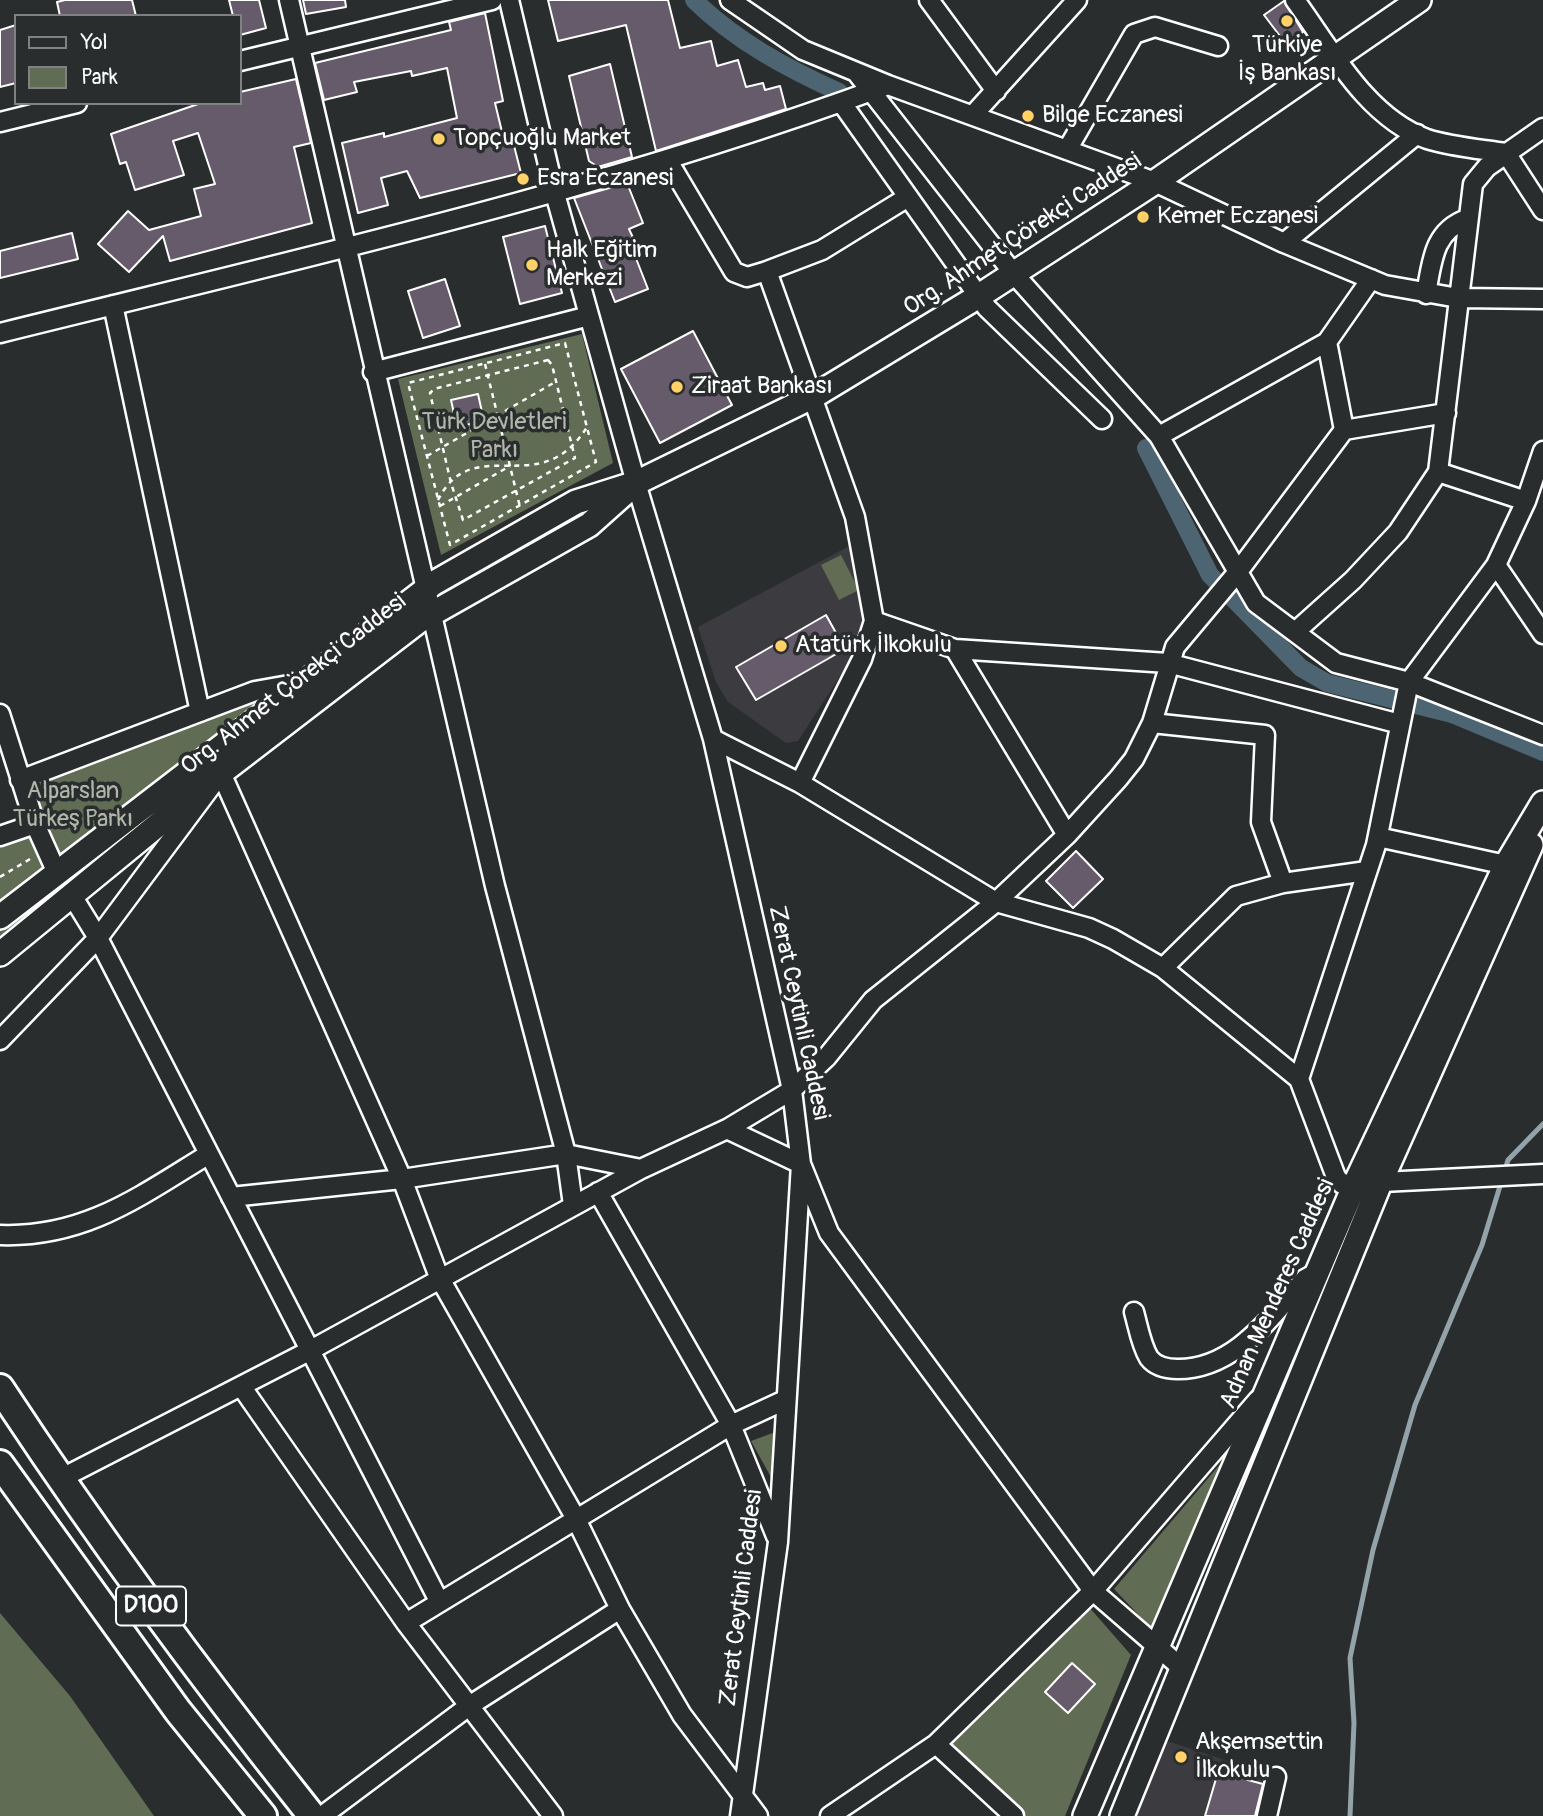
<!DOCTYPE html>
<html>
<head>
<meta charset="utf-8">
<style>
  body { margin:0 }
  #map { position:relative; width:1543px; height:1816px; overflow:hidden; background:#2a2d2e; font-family:Pangolin,sans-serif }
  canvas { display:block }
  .legend { position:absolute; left:14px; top:14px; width:228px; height:91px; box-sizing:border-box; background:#2a2d2e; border:2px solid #7f8182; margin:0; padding:9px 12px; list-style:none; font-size:21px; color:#fff }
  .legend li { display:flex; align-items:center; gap:14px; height:35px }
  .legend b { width:35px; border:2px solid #7f8182 }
</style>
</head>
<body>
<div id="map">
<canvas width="1543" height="1816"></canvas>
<ul class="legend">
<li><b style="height:9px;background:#2a2d2e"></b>Yol</li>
<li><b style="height:19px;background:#606c53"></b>Park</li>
</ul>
</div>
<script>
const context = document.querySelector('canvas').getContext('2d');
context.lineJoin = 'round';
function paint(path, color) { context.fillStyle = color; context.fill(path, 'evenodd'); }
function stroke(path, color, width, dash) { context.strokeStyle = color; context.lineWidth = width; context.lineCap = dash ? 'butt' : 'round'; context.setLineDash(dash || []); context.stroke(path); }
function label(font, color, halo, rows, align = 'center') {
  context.font = font + ' Pangolin,sans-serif'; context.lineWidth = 7; context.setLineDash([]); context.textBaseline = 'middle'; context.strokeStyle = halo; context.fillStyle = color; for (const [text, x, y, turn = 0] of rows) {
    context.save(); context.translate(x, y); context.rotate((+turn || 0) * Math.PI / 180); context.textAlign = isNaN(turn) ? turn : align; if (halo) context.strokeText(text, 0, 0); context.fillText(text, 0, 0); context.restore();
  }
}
const built = new Path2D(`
  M 853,544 L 864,617 L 857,650 L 798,741 L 786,743 L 728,702 L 716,682 L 698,627 Z
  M 1155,1737 L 1276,1777 L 1267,1816 L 1122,1816 Z`);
const green = new Path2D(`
  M 582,334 L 613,463 L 441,555 L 398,379 Z
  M 841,555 L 859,590 L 839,600 L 821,565 Z
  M 300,683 L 0,917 L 0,836 L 35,824 L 20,780 Z
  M 306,694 L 308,696 L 0,936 L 0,930 Z
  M 778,1431 L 777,1488 L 751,1441 Z
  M 1227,1456 L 1151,1628 L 1114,1589 Z
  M 1089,1607 L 1131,1655 L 1065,1816 L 1026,1816 L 946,1743 Z
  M 0,1613 L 70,1696 L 154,1816 L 0,1816 Z`);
const stream = new Path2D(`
  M 1350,1816 L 1354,1723 L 1350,1658 L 1373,1550 L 1415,1405 L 1482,1245 L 1508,1160 L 1543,1124`);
const canal = new Path2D(`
  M 694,0 C 736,41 786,68 839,92
  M 1146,448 L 1210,575 L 1301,668 L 1327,683 L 1452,714 L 1543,752`);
const building = new Path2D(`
  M 65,0 L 132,0 L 136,16 L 60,16 L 57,2 Z
  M 229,0 L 259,0 L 266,28 L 240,35 L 240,16 L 233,16 Z
  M 303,0 L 345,0 L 346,7 L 306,14 Z
  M 548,0 L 668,0 L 680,48 L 711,41 L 717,66 L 738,60 L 746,87 L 763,83 L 765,90 L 780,86 L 786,109 L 656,151 L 626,25 L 558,41 Z
  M 1284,1 L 1303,32 L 1286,44 L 1264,15 Z
  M 485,13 L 503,101 L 495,103 L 503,136 L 511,134 L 521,173 L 420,198 L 407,171 L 381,178 L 388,205 L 358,213 L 342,143 L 384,133 L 384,137 L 457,118 L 447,68 L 412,76 L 411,71 L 354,82 L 357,92 L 324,100 L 315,63 L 451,30 L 449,22 Z
  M 16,25 L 16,83 L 0,87 L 0,30 Z
  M 610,64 L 632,157 L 598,167 L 589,161 L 569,76 Z
  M 296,79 L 311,143 L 294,147 L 312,223 L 170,261 L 163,236 L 129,272 L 98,244 L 128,211 L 149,230 L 201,216 L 194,189 L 215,184 L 198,133 L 173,141 L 184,175 L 135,190 L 126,162 L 120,164 L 111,134 L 201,103 L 240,103 L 240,92 Z
  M 627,183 L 643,223 L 629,229 L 635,242 L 630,243 L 648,289 L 615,302 L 574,198 Z
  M 545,226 L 562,293 L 520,304 L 503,237 Z
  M 72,233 L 78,259 L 0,278 L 0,251 Z
  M 445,279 L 460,326 L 423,338 L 408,291 Z
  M 693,331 L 732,405 L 660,443 L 621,369 Z
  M 478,394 L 484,421 L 457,427 L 451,400 Z
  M 826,615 L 845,649 L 756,700 L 736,667 Z
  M 1076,851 L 1103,879 L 1073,908 L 1046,881 Z
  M 1072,1663 L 1095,1684 L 1068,1713 L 1045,1692 Z
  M 1218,1772 L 1263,1784 L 1255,1816 L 1205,1816 Z`);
const path = new Path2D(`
  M 565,343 L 596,462 L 450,545 L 408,383 Z
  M 548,360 L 552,365 L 575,458 L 463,520 L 451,483 L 430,393 L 434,389 Z
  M 485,364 L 520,507
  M 427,456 L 557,381
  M 438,500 C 473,430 540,503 587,427
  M 440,506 L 510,466
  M 0,877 L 30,859`);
const minor = new Path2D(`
  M 289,0 L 495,886 L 566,1154 L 573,1205
  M 509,0 L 554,190 L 636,483 L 713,739 L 792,1090 L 801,1164 L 778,1542 L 740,1816
  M 730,0 L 803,50 L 888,85 L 1155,182 L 1284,243 L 1385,285 L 1458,298 L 1543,299
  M 929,0 L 996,91
  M 1295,0 C 1330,48 1367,118 1427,139 C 1452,147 1480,149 1506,153 L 1543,210
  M 240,61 L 492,0
  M 856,72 L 1014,274 L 1159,436 L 1256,603 L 1336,663 L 1409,682 L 1543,735
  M 841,102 L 987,308 L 1102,419
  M 974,114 L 1077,0
  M 0,122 L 77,103
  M 1067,150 L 1134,34 L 1155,27 L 1218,46
  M 667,159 L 734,272 L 747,277 L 767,271
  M 1284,243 L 1417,134
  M 1426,294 C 1432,262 1433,231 1467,219
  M 113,305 L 200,712
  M 0,333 C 298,259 599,192 888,85
  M 373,372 L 589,316
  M 1344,430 L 1446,413
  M 1159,436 L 1327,342
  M 1438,472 L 1526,501
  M 1496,565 L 1543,634
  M 874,621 L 955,649 L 1168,663 L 1400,724
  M 1295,632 L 1353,580 L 1398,532 L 1438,472 L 1473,184 L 1487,167 L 1543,128
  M 955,649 L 1067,835
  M 0,714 L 35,824 L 57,873
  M 1152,723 L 1265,735 L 1261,822 L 1283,883
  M 713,739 L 800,783 L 996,902 L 1089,928 L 1113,939 L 1163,968 L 1299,1079 L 1336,1177 L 1342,1184 L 1543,1174
  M 20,780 L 255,691 L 300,683 L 302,687
  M 800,783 L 862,659 L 874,621 L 855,517 L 767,271 L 822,250 L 908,197
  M 0,836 L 35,824
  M 1378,837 L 1506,865
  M 71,894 L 98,938 L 439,1601
  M 1163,968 L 1236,896 L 1283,883 L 1367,871
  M 0,1040 L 98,938 L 221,773 L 402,1179 L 439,1277 L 575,1517 L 620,1609 L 682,1715 L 758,1816
  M 1299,1079 L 1376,845 L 1409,682 L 1496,565 L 1526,501 L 1543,451
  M 727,1129 L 801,1164 L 829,1233 L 1093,1591 L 1183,1669
  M 598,1192 L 731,1425 L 776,1536
  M 231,1197 L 402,1179 L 566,1154 L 641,1169
  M 0,1235 C 85,1238 140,1196 209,1154
  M 1134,1312 C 1138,1326 1141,1345 1149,1358 C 1156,1367 1167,1369 1178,1369 C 1235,1369 1270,1317 1305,1279 L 1316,1273
  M 241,1386 L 406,1623 L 553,1816
  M 60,1479 L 309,1351 L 641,1169 L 727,1129 L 792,1090 L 826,1058 L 873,1000 L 996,902 L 1067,835 L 1118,779 L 1134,759 L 1152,723 L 1175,647 L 1237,573 L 1344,430 L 1327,342 L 1371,279
  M 406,1623 L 731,1425 L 785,1400
  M 936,1744 L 1014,1816
  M 322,1816 L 469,1706 L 620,1609
  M 830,1816 L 936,1744 L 1093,1591 L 1258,1400
  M 1267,1816 L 1276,1777`);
const major = new Path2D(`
  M 0,917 L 434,583 L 576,502 L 636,483 L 814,396 L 979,296 L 1155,182 L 1419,0
  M 0,954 L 221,773 L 419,621 L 589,525 L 636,483
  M 1085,1816 L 1355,1184 L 1506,865 L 1543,803
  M 1122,1816 L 1380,1183 L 1531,845`);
const highway = new Path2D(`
  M 0,1388 C 97,1536 202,1678 312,1816
  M 0,1464 L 178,1711 L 263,1816`);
const markers = [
  [1287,21,7,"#ffd166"],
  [1028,116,7,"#ffd166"],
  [439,139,7,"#ffd166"],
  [523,179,7,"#ffd166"],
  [1143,217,7,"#ffd166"],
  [532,265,7,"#ffd166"],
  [677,387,7,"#ffd166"],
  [781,646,7,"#ffd166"],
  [1181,1757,7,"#ffd166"]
];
const shields = [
  [151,1606,70]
];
const shieldNames = [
  ["D100",151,1606]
];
const poiNames = [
  ["Türkiye",1287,46,"center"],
  ["İş Bankası",1287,74,"center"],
  ["Bilge Eczanesi",1042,116],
  ["Topçuoğlu Market",453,139],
  ["Esra Eczanesi",537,179],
  ["Kemer Eczanesi",1157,217],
  ["Halk Eğitim",546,251],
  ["Merkezi",546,279],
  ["Ziraat Bankası",691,387],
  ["Atatürk İlkokulu",795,646],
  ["Akşemsettin",1195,1743],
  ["İlkokulu",1195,1771]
];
const streetNames = [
  ["Org. Ahmet Çörekçi Caddesi",1023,235,-33],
  ["Org. Ahmet Çörekçi Caddesi",294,685,-38],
  ["Zerat Ceytinli Caddesi",798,1013,78],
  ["Adnan Menderes Caddesi",1278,1294,-66],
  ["Zerat Ceytinli Caddesi",742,1598,-83]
];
const parkNames = [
  ["Türk Devletleri",494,423],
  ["Parkı",494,451],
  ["Alparslan",73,792],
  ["Türkeş Parkı",73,820]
];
paint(built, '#3c3b40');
paint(green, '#606c53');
stroke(stream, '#94a3aa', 5);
stroke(canal, '#4d6572', 18);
paint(building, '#665b6b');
stroke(building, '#fff', 2);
stroke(minor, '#fff', 23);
stroke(major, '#fff', 28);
stroke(highway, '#fff', 32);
stroke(path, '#fff', 2.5, [5, 5]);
stroke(minor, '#2a2d2e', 18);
stroke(major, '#2a2d2e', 23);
stroke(highway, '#2a2d2e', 26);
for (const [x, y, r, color] of markers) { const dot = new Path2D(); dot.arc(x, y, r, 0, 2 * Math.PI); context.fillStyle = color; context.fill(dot); stroke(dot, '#2a2d2e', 2.5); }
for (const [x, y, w] of shields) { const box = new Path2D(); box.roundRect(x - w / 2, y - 19.5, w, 39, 5); context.fillStyle = '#2a2d2e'; context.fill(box); stroke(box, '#fff', 2); }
label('bold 23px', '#fff', null, shieldNames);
label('24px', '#fff', '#2a2d2e', poiNames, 'left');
label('24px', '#fff', '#2a2d2e', streetNames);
label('24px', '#b0b6a9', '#2a2d2e', parkNames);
</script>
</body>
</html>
